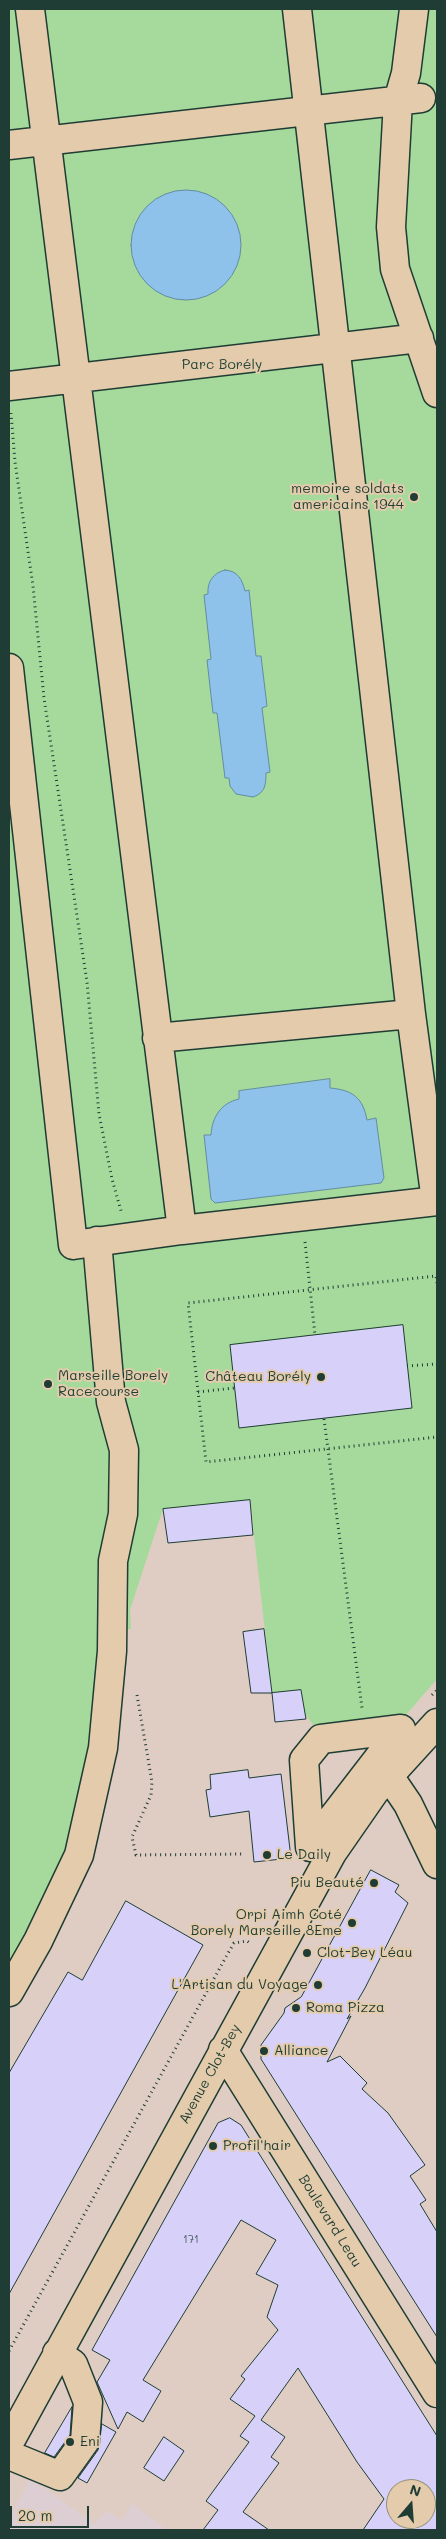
<!DOCTYPE html>
<html>
<head>
<meta charset="utf-8">
<style>
  body { margin:0 }
  #map { position:relative; width:446px; height:2539px; overflow:hidden; background:#dfcdc3; font-family:Mali,sans-serif }
  canvas { display:block }
  .frame { position:absolute; inset:0; border:10px solid #1f3d34; pointer-events:none }
  .north { position:absolute; left:386px; top:2479px; width:50px; height:50px; box-sizing:border-box; background:#e3cbab; border:1px solid #95927b; border-radius:50%; rotate:18deg; font-size:14px; font-weight:700; line-height:20px; text-align:center; color:#1f3d34 }
  .north::after { content:''; display:block; margin:auto; width:18px; height:22px; background:#1f3d34; clip-path:polygon(50% 0,100% 100%,50% 72%,0 100%) }
  .scale { position:absolute; left:10px; top:2506px; width:79px; height:22px; box-sizing:border-box; border:2px solid #1f3d34; border-top:0; padding-left:6px; font-size:15px; line-height:18px; white-space:nowrap; color:#1f3d34; -webkit-text-stroke:4px #e3cbab; paint-order:stroke }
</style>
</head>
<body>
<div id="map">
<canvas width="446" height="2539"></canvas>
<div class="frame"></div>
<div class="north">N</div>
<div class="scale">20 m</div>
</div>
<script>
const context = document.querySelector('canvas').getContext('2d');
context.lineJoin = 'round';
function paint(path, color) { context.fillStyle = color; context.fill(path, 'evenodd'); }
function stroke(path, color, width, dash) { context.strokeStyle = color; context.lineWidth = width; context.lineCap = dash ? 'butt' : 'round'; context.setLineDash(dash || []); context.stroke(path); }
function label(font, color, halo, rows, align = 'center') {
  context.font = font + ' Mali,sans-serif'; context.lineWidth = 4; context.setLineDash([]); context.textBaseline = 'middle'; context.strokeStyle = halo; context.fillStyle = color; for (const [text, x, y, turn = 0] of rows) {
    context.save(); context.translate(x, y); context.rotate((+turn || 0) * Math.PI / 180); context.textAlign = isNaN(turn) ? turn : align; if (halo) context.strokeText(text, 0, 0); context.fillText(text, 0, 0); context.restore();
  }
}
const built = new Path2D(`
  M 30,2478 L 95,2524 L 106,2511 L 122,2520 L 132,2504 L 167,2530 L 9,2530 L 9,2521 Z`);
const green = new Path2D(`
  M 9,9 L 437,9 L 437,1679 L 406,1715 L 314,1726 L 305,1714 L 301,1690 L 272,1693 L 250,1500 L 163,1509 L 130,1610 L 131,1629 L 123,1630 L 68,1846 L 30,1930 L 9,1971 Z`);
const water = new Path2D(`
  M131 245a55 55 0 1 1 110 0a55 55 0 1 1-110 0Z
  M 225,570 C 238,571 242,579 245,591 L 249,590 L 256,656 L 261,656 L 267,706 L 262,708 L 270,772 L 266,773 C 266,785 265,793 253,797 L 236,794 L 230,786 L 229,778 L 225,778 L 217,713 L 213,713 L 207,660 L 211,659 L 204,595 L 208,594 C 207,582 213,573 225,570 Z
  M 330,1079 L 330,1088 C 353,1090 363,1098 367,1120 L 376,1118 L 384,1178 L 381,1183 L 215,1203 L 211,1199 L 204,1135 L 211,1135 C 212,1117 221,1103 239,1099 L 239,1091 Z`);
const building = new Path2D(`
  M 403,1325 L 412,1408 L 239,1428 L 230,1345 Z
  M 250,1500 L 253,1535 L 168,1543 L 163,1509 Z
  M 264,1629 L 272,1693 L 251,1693 L 243,1632 Z
  M 301,1690 L 306,1719 L 275,1722 L 272,1693 Z
  M 248,1770 L 249,1778 L 281,1774 L 291,1858 L 254,1862 L 249,1811 L 210,1817 L 206,1790 L 211,1789 L 210,1775 Z
  M 371,1870 L 399,1885 L 395,1892 L 408,1903 L 365,1988 L 347,2019 L 351,2016 L 327,2062 L 340,2056 L 367,2083 L 362,2089 L 388,2113 L 425,2165 L 410,2176 L 426,2200 L 420,2204 L 437,2232 L 437,2337 L 261,2059 L 261,2045 L 284,2013 L 285,2008 L 301,1997 Z
  M 126,1901 L 203,1945 L 9,2294 L 9,2073 L 68,1972 L 82,1980 Z
  M 230,2118 L 241,2125 L 437,2436 L 437,2530 L 363,2530 L 384,2499 L 357,2462 L 298,2368 L 261,2420 L 285,2437 L 271,2457 L 279,2463 L 243,2512 L 269,2530 L 203,2530 L 218,2510 L 206,2501 L 249,2442 L 240,2436 L 255,2416 L 230,2399 L 245,2379 L 241,2376 L 278,2330 L 267,2317 L 278,2285 L 256,2274 L 276,2240 L 241,2220 L 143,2380 L 161,2391 L 143,2422 L 127,2412 L 118,2429 L 97,2382 L 110,2360 L 92,2350 L 218,2123 ZM 396,2489 L 426,2489 L 426,2519 L 396,2519 Z
  M 72,2407 L 70,2435 L 54,2457 L 45,2453 Z
  M 102,2424 L 116,2432 L 87,2483 L 78,2478 L 98,2450 Z
  M 164,2437 L 184,2451 L 164,2481 L 144,2468 Z`);
const path = new Path2D(`
  M 11,413 L 15,462 L 33,586 L 44,698 L 87,982 L 99,1114 L 112,1179 L 121,1211
  M 305,1242 L 315,1335
  M 437,1283 L 436,1276 L 188,1303 L 206,1462 L 437,1437
  M 407,1366 L 437,1364
  M 198,1392 L 234,1388
  M 324,1419 L 362,1708
  M 137,1695 L 152,1782 L 151,1795 L 132,1837 L 136,1855 L 244,1854
  M 432,1695 L 437,1690
  M 9,2351 L 227,1955 L 234,1943 L 247,1941 L 251,1944`);
const minor = new Path2D(`
  M 30,9 L 182,1230 L 437,1201
  M 297,9 L 411,1014 L 436,1201
  M 414,9 L 406,73 L 398,101 L 391,227 L 395,269 L 437,393
  M 9,145 L 421,98
  M 9,386 L 419,338
  M 9,668 L 73,1245 L 182,1230
  M 157,1038 L 411,1014
  M 401,1729 L 310,1847 L 304,1760 L 321,1739 Z
  M 389,1776 L 408,1804 L 437,1864
  M 9,1992 L 38,1941 L 79,1855 L 103,1748 L 112,1651 L 113,1561 L 123,1514 L 124,1450 L 111,1402 L 97,1241
  M 223,2050 L 437,2393
  M 9,2443 L 332,1853 L 375,1791 L 437,1723
  M 9,2455 L 60,2476 L 85,2441 L 88,2402 L 73,2364 L 57,2353`);
const markers = [
  [414,497,5,"#1f3d34"],
  [321,1377,5,"#1f3d34"],
  [48,1384,5,"#1f3d34"],
  [267,1855,5,"#1f3d34"],
  [374,1883,5,"#1f3d34"],
  [352,1923,5,"#1f3d34"],
  [307,1953,5,"#1f3d34"],
  [318,1985,5,"#1f3d34"],
  [296,2008,5,"#1f3d34"],
  [264,2051,5,"#1f3d34"],
  [213,2146,5,"#1f3d34"],
  [70,2442,5,"#1f3d34"]
];
const numberNames = [
  ["171",191,2240]
];
const parkNames = [
  ["Parc Borély",222,365]
];
const poiNames = [
  ["memoire soldats",404,489,"right"],
  ["americains 1944",404,505,"right"],
  ["Marseille Borely",58,1376],
  ["Racecourse",58,1392],
  ["Château Borély",311,1377,"right"],
  ["Le Daily",277,1855],
  ["Piu Beauté",364,1883,"right"],
  ["Orpi Aimh Coté",342,1915,"right"],
  ["Borely Marseille 8Eme",342,1931,"right"],
  ["Clot-Bey Léau",317,1953],
  ["L'Artisan du Voyage",308,1985,"right"],
  ["Roma Pizza",306,2008],
  ["Alliance",274,2051],
  ["Profil'hair",223,2146],
  ["Eni",80,2442]
];
const streetNames = [
  ["Avenue Clot-Bey",210,2074,-61],
  ["Boulevard Leau",330,2221,58]
];
paint(built, '#ddced4');
paint(green, '#a6da9c');
paint(water, '#8ec2eb');
stroke(water, '#628da2', 1);
paint(building, '#d7d1fa');
stroke(building, '#1f3d34', 1);
stroke(minor, '#1f3d34', 31);
stroke(path, '#1f3d34', 3, [1, 4]);
stroke(minor, '#e3cbab', 28);
for (const [x, y, r, color] of markers) { const dot = new Path2D(); dot.arc(x, y, r, 0, 2 * Math.PI); context.fillStyle = color; context.fill(dot); stroke(dot, '#e3cbab', 2); }
label('11px', '#4d6266', null, numberNames);
label('14px', '#264539', '#e3cbab', parkNames);
label('14px', '#1f3d34', '#e3cbab', poiNames, 'left');
label('14px', '#1f3d34', '#e3cbab', streetNames);
</script>
</body>
</html>
